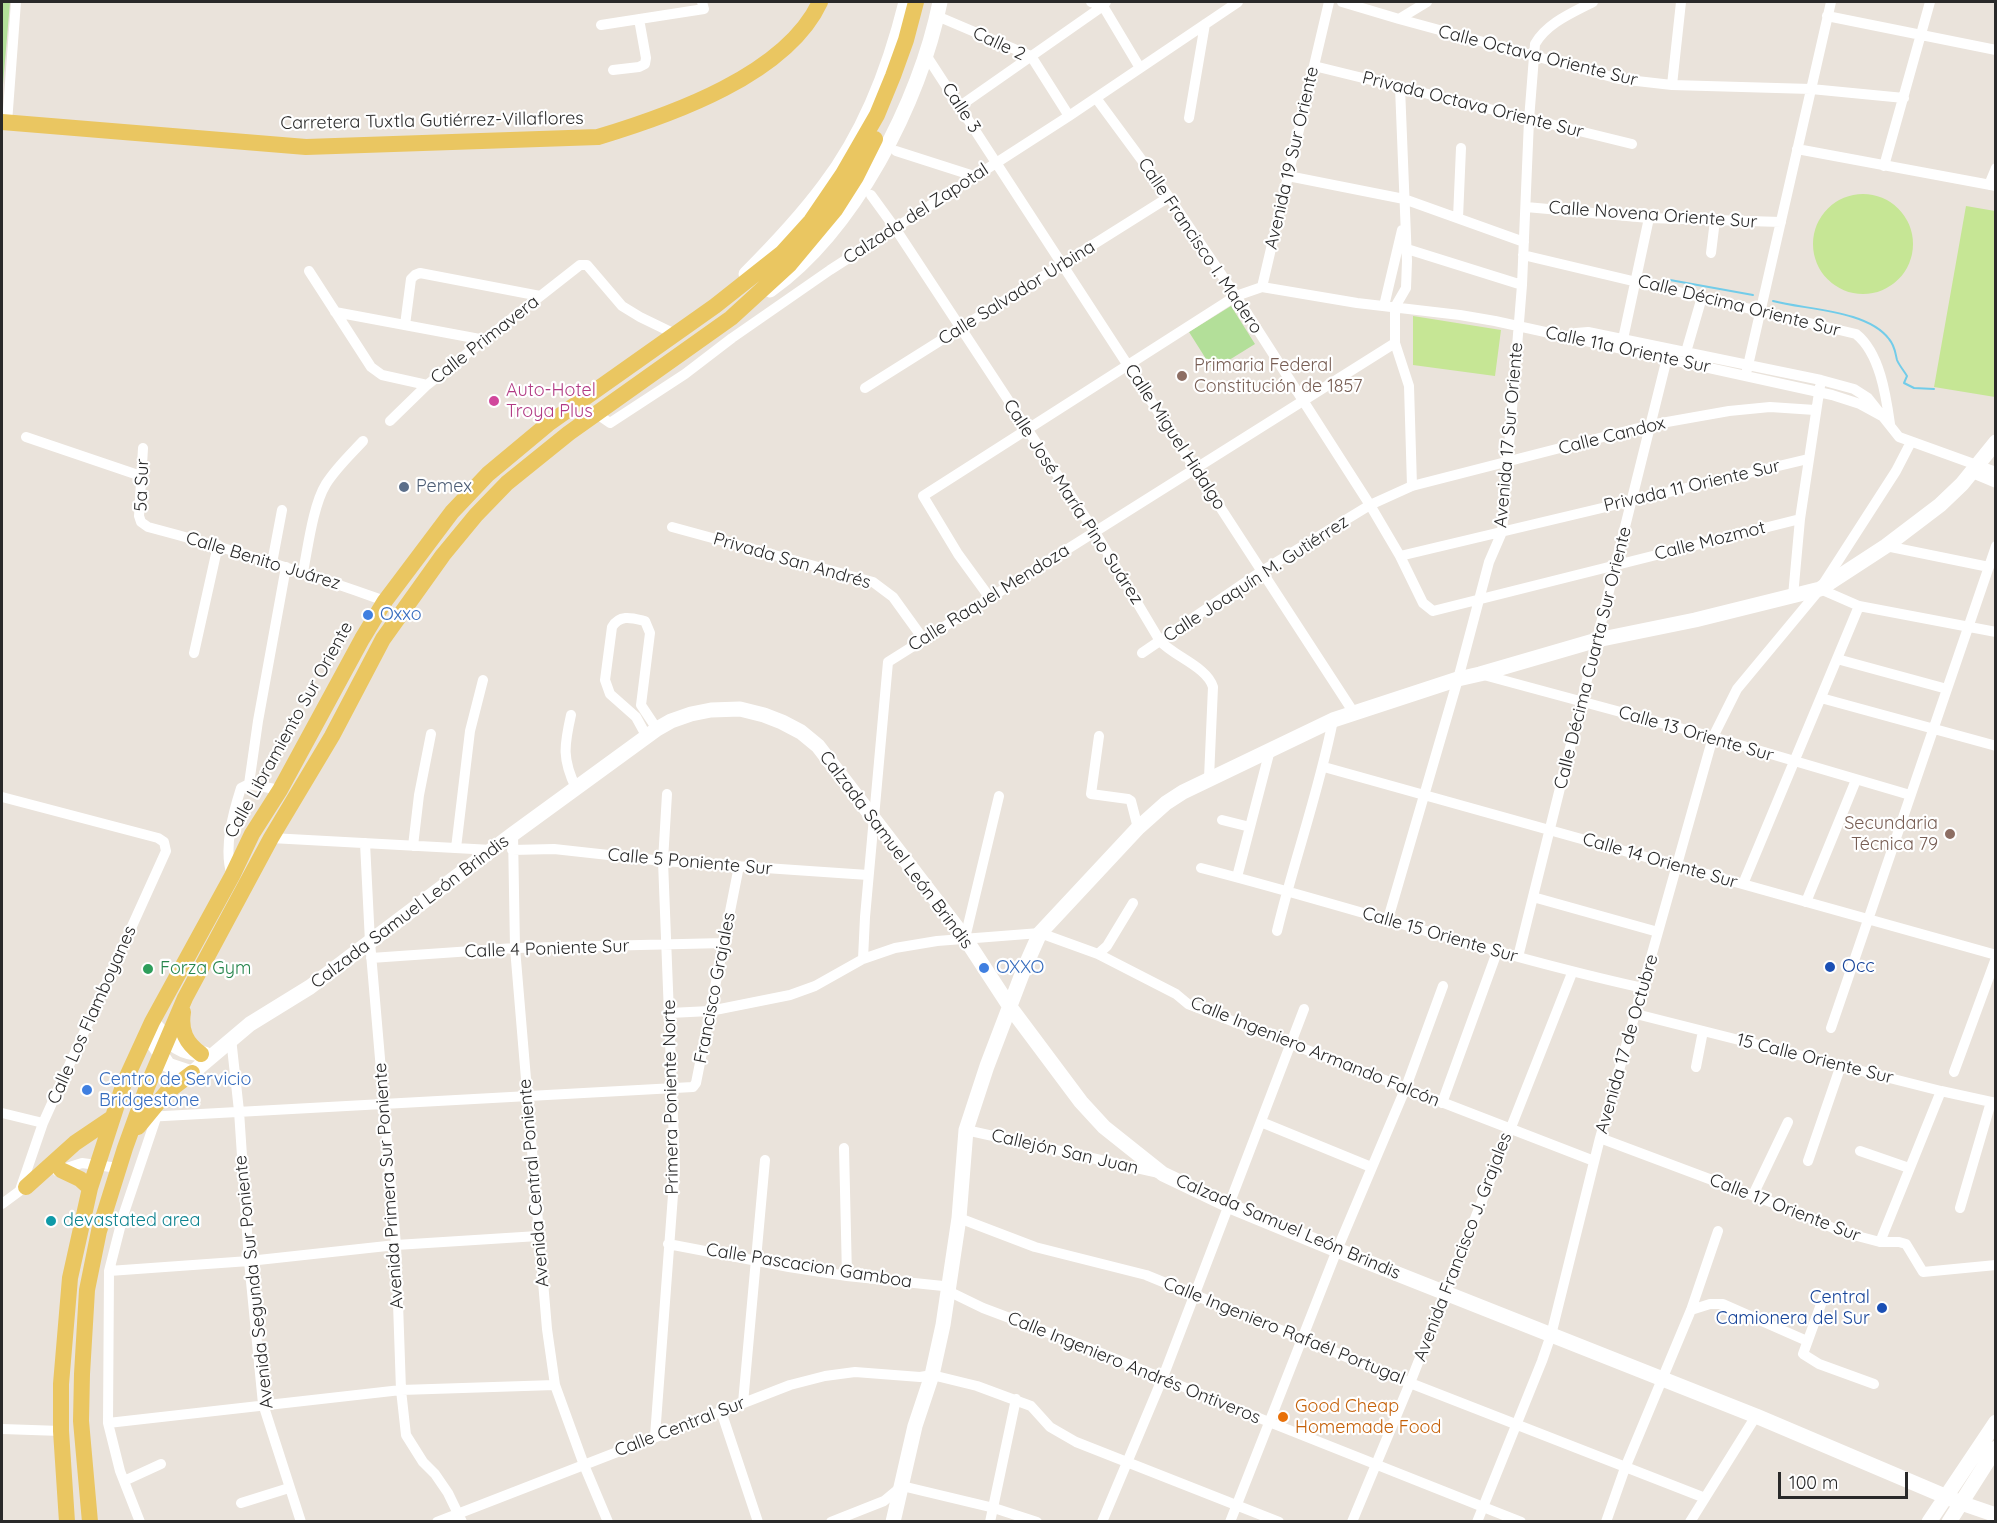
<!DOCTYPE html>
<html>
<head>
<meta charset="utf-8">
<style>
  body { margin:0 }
  #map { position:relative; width:1997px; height:1523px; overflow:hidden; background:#eae3db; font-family:Quicksand,sans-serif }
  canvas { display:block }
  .frame { position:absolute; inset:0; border:3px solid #292929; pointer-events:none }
  .scale { position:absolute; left:1778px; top:1472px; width:130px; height:27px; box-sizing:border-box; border:3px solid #292929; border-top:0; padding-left:8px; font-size:18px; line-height:21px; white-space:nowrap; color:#292929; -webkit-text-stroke:4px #fff; paint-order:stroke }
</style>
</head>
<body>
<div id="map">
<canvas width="1997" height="1523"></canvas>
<div class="frame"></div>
<div class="scale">100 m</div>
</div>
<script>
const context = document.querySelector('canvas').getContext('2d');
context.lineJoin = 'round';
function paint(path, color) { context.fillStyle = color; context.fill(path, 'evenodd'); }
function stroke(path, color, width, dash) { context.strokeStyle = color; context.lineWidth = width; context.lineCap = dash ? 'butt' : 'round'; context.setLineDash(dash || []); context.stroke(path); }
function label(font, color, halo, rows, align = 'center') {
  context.font = font + ' Quicksand,sans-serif'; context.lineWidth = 4.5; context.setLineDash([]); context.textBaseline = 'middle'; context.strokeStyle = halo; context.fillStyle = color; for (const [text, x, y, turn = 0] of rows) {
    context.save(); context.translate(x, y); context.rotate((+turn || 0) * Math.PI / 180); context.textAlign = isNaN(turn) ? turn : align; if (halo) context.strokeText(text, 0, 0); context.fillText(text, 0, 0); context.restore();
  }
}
const green = new Path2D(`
  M 2,2 L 10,2 L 2,96 Z
  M 1231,306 L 1255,344 L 1213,370 L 1189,332 Z`);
const pitch = new Path2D(`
  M1813 244a50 50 0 1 1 100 0a50 50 0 1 1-100 0Z
  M 1966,206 L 1995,211 L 1995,397 L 1934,387 Z
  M 1413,316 L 1501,330 L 1495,376 L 1413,365 Z`);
const stream = new Path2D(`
  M 1670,280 L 1753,295
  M 1773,301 C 1807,310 1867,310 1889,339 C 1895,346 1895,352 1897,360 C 1899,365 1904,371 1907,376 L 1904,383 L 1914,388 L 1934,389`);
const street = new Path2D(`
  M 1091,2 L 1103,6 L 1140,68
  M 1342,2 L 1399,19 L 1619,79 L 1672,85 L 1811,89 L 1904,98
  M 937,16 L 1031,56 L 1069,116
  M 1827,16 L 1996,50
  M 1399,19 L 1427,2
  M 601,25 L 704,9 L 702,2
  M 926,55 L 1354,713
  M 1314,66 L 1632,144
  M 613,70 L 639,67 L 645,64 L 646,58 L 639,19
  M 1672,85 L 1681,2
  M 1400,87 L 1407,261 L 1406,288 L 1395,307 L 1395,343 L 1409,386 L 1412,486
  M 1096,98 L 1169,197 L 1236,296 L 1370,505 L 1400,556 L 1423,603 L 1433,611 L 1800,519
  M 960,106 L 1103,6 L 1106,2
  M 1189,118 L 1205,24
  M 7,123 L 16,2
  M 1797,149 L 1996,186
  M 896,151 L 974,176
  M 1884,166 L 1930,2
  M 1288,176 L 1404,199 L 1524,242
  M 1989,185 L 1996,168
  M 871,195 L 895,228 L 1095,532 L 1160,641 C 1175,657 1207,667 1213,687 L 1209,778
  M 1526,207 L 1649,218 L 1781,222
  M 1458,218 L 1461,148
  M 1407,249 L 1522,285
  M 1711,253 L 1715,220
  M 1523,255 L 1856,334 C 1880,353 1886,396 1890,424
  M 309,271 L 371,367 L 382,375 L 427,385
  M 1262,287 L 1329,2
  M 1384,306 L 1402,230
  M 335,312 L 485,340
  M 405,325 L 411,279 L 415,275 L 420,273 L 540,296
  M 1568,337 L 1576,333 L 1588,332 L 1821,380 L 1854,389 L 1868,398 L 1899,437 L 1996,472
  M 1623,339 L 1649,218
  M 1686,352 L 1702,297
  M 1747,370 L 1831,2
  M 865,388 L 1169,197
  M 597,414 L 610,423 L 685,374 L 732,338 L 830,270 L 1069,116 L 1238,2
  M 390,421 L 427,385 L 580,265 L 587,265 L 622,306 L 640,317 L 675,334
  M 26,437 L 141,476
  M 143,448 L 139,516 L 141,522 L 148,527 C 228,548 307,573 385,601
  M 1972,473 L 1996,483
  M 672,527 L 873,582 L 893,597 L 924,640
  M 1886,546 L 1989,567
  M 1400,556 L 1808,459
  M 272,563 L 282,510
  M 303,572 C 308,547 313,505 326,484 C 336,468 350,455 363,441
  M 1820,589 L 1859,606 L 1996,632
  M 1793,596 L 1800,519 L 1820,386
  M 990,598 L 958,554 L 923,496 L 1236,296 L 1262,287 L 1357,303 L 1460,315 L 1495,321 L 1832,395 L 1860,404 L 1882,416
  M 194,653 L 218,545
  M 1142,653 L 1262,571 L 1370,505 L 1412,486 L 1650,425 L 1729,411 L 1770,407 L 1815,410
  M 1837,659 L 1947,689
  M 1480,674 L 1713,737 L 1910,795
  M 1821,698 L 1996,746
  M 571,715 C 564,746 562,759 576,788
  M 1099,736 L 1091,794 L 1128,799 L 1131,801 L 1138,828
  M 647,737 L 636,717 L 610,694 L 605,680 L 612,627 C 620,614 632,618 645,621 L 650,633 L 641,705 L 657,729
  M 1324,767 L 1996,955
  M 249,784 L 258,721 L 286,567
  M 2,797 L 158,838 L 164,842 L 166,851 L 43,1123 L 20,1190
  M 1222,820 L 1250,827
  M 513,834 L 515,948 L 547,1329 L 555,1385 L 584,1465 L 608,1522
  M 271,838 L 492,850
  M 365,843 L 370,942 L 396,1245 L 401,1390 L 406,1435 L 423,1462 L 435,1474 L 448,1493 L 462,1522
  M 413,846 L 419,795 L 431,734
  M 456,848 L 470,731 L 483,680
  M 512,850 L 554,849 L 663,861 L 868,875
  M 1201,868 C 1349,906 1494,955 1643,988
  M 232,876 C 223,849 233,813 241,788 L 249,784 L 280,790
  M 1237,877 L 1270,750
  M 1743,884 L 1859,606
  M 1533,897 L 1658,932
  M 1806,902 L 1856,780
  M 1388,919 L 1458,679 L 1489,562 L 1502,532 L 1522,285 L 1529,120 L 1535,44 C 1547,23 1572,13 1593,2
  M 1277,931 C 1294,860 1319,792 1333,720
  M 965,938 L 999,796
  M 1098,954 L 1107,946 L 1133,903
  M 1518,957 L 1667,358
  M 371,958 L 515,948 L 724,943
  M 863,959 L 865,917 L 888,662 L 1395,343
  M 670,1013 L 710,1011 L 790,995 L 815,986 L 863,959 L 895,948 L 937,941 L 1040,933 L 1098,954 L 1176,994 L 1188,1004 L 1594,1161
  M 1636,1014 L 1941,1091 L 1996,1103
  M 1831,1028 L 1996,546
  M 231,1038 L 239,1111 L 249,1261 L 263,1404 L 301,1522
  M 1696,1067 L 1703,1031
  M 1954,1072 L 1996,958
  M 1442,1103 L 1497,952
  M 2,1113 L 43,1123
  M 146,1117 L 693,1087 L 696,1083 L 739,866
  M 1261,1122 L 1371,1167
  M 966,1130 L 1159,1173
  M 1600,1138 L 1792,1210 L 1842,1232 L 1880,1242 L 1899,1242 L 1906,1244 L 1923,1272 L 1996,1265
  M 844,1148 L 847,1276
  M 1860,1151 L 1909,1168
  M 1808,1161 L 1841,1065
  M 57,1171 L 82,1163 L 118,1168
  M 1753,1195 L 1788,1122
  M 2,1204 L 25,1187
  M 1960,1208 L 1991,1102
  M 959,1218 L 1035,1247 L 1146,1275 L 1410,1383 L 1705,1498
  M 1880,1242 L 1941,1091
  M 668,1244 L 789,1267 L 847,1276 L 943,1286 L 948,1291 L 983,1308 L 1089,1348 L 1269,1422 L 1521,1522
  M 109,1271 L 249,1261 L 396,1245 L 538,1236
  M 1824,1296 L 1803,1354 L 1819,1364 L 1874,1384
  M 1691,1310 L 1710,1304 L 1723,1304 L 1807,1341
  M 743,1403 L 765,1160
  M 721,1411 L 758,1522
  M 108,1423 L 401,1390 L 555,1385
  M 2,1429 L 61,1431
  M 655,1436 L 675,1168 L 663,861 L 667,794
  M 124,1481 L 161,1464
  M 241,1503 L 289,1488
  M 140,1522 L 120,1471 L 108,1423 L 109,1271 L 123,1216 L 157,1115
  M 437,1522 L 790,1385 L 825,1376 L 855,1372 L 920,1377 L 932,1375 L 977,1386 L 1031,1406 L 1050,1427 L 1076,1442 L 1279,1522
  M 831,1522 L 884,1501 L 902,1486 L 994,1508 L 1037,1522
  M 990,1522 L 1016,1399
  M 1102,1522 L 1163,1377 L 1304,1009
  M 1230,1522 L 1337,1250 L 1406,1087 L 1443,986
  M 1352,1522 L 1410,1383 L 1572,973
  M 1477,1522 L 1542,1361 L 1551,1335 L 1600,1138 L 1713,737 L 1737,689 L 1820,589 L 1896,471 L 1911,442
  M 1606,1522 L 1625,1468 L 1691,1310 L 1718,1231
  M 1690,1522 L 1756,1416`);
const secondary = new Path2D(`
  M 746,274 C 774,246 802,216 825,185 C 866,131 890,67 906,2
  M 770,290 C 854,230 920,102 940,2
  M 152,1022 C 170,1042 177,1053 205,1054
  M 147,1034 L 168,1065 L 192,1073 L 250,1024 L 310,987 L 513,834 L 657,729 L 671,721 L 691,714 L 711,710 L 740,709 L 764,715 L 782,722 L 801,732 L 818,746 L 965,938 L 1010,1007 L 1081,1102 L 1104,1127 L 1163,1174 L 1230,1206 L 1337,1250 L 1756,1416 L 1961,1503 L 1996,1515
  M 893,1522 L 915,1426 L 932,1375 L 943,1325 L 959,1218 L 966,1130 L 987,1066 L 1024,969 L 1040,933 L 1138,828 L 1166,803 L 1183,792 L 1333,720 L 1458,679 L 1480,674 L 1597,640 L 1695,620 L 1820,589 L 1886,546 L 1940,505 L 1962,484 L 1996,442
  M 1929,1522 L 1996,1422
  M 1949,1522 L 1996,1448`);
const primary = new Path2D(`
  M 2,122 L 306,147 L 598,137 C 671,115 786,75 820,2
  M 183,1012 C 180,1031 186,1043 201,1054
  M 138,1127 L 166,1093 L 192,1073
  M 61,1170 L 80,1179 L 90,1188
  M 26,1187 L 75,1143 L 112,1118
  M 67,1522 L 61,1431 L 61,1384 L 70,1278 L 90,1188 L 124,1083 L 152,1022 L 232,876 L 252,834 L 280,790 L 362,639 L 385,601 L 452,512 L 488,474 L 548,424 L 715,306 L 782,253 L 811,221 L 843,174 L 877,115 L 893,76 L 906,40 L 916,2
  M 90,1522 L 81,1421 L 82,1374 L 87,1290 L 99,1231 L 125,1148 L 147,1087 L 185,998 L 271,838 L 332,736 L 383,639 L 443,555 L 476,515 L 507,483 L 569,433 L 731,318 L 790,264 L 835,210 L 856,177 L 875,139`);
const markers = [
  [1182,376,6,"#8d6e63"],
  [494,401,6,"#d1479c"],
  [404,487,6,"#5c6f8a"],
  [368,615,6,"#3f7fe0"],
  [1950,834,6,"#8d6e63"],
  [1830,967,6,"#1a4fb4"],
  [984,968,6,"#3f7fe0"],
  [148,969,6,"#2e9e5b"],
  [87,1090,6,"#3f7fe0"],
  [51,1221,6,"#0f9aa8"],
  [1882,1308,6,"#1a4fb4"],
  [1283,1417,6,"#e8710a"]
];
const streetNames = [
  ["Calle 2",999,44,25],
  ["Calle Octava Oriente Sur",1538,56,14],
  ["Privada Octava Oriente Sur",1473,105,14],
  ["Calle 3",961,108,57],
  ["Carretera Tuxtla Gutiérrez-Villaflores",432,121,-1],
  ["Avenida 19 Sur Oriente",1292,158,-77],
  ["Calzada del Zapotal",916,214,-33],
  ["Calle Novena Oriente Sur",1653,215,4],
  ["Calle Francisco I. Madero",1200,246,56],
  ["Calle Salvador Urbina",1017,293,-32],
  ["Calle Décima Oriente Sur",1739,306,14],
  ["Calle Primavera",485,340,-38],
  ["Calle 11a Oriente Sur",1628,350,12],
  ["Avenida 17 Sur Oriente",1509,435,-85],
  ["Calle Candox",1612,436,-14],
  ["Calle Miguel Hidalgo",1175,437,57],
  ["5a Sur",142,485,-88],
  ["Privada 11 Oriente Sur",1692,486,-13],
  ["Calle José María Pino Suárez",1073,502,57],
  ["Calle Mozmot",1710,541,-14],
  ["Calle Benito Juárez",263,561,17],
  ["Privada San Andrés",792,561,16],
  ["Calle Joaquín M. Gutiérrez",1256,579,-33],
  ["Calle Raquel Mendoza",989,598,-32],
  ["Calle Décima Cuarta Sur Oriente",1593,658,-76],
  ["Calle Libramiento Sur Oriente",289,730,-61],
  ["Calle 13 Oriente Sur",1696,734,16],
  ["Calzada Samuel León Brindis",896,850,53],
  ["Calle 14 Oriente Sur",1660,861,16],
  ["Calle 5 Poniente Sur",690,862,5],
  ["Calzada Samuel León Brindis",410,912,-37],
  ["Calle 15 Oriente Sur",1440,935,16],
  ["Calle 4 Poniente Sur",547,949,-2],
  ["Francisco Grajales",715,988,-79],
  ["Calle Los Flamboyanes",92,1015,-66],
  ["Avenida 17 de Octubre",1627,1044,-74],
  ["Calle Ingeniero Armando Falcón",1315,1052,22],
  ["15 Calle Oriente Sur",1815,1059,14],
  ["Primera Poniente Norte",671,1097,-91],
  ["Callejón San Juan",1065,1152,13],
  ["Avenida Central Poniente",534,1183,-95],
  ["Avenida Primera Sur Poniente",389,1186,-94],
  ["Calle 17 Oriente Sur",1785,1208,21],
  ["Calzada Samuel León Brindis",1288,1227,23],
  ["Avenida Francisco J. Grajales",1463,1247,-69],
  ["Calle Pascacion Gamboa",809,1266,9],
  ["Avenida Segunda Sur Poniente",254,1282,-96],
  ["Calle Ingeniero Rafaél Portugal",1284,1331,22],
  ["Calle Ingeniero Andrés Ontiveros",1134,1368,22],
  ["Calle Central Sur",680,1427,-21]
];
const educationNames = [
  ["Primaria Federal",1194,366],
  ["Constitución de 1857",1194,387],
  ["Secundaria",1938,824,"right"],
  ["Técnica 79",1938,845,"right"]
];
const hotelNames = [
  ["Auto-Hotel",506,391],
  ["Troya Plus",506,412]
];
const serviceNames = [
  ["Pemex",416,487]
];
const shopNames = [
  ["Oxxo",380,615],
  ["OXXO",996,968],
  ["Centro de Servicio",99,1080],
  ["Bridgestone",99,1101]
];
const transitNames = [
  ["Occ",1842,967],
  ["Central",1870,1298,"right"],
  ["Camionera del Sur",1870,1319,"right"]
];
const leisureNames = [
  ["Forza Gym",160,969]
];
const cultureNames = [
  ["devastated area",63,1221]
];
const foodNames = [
  ["Good Cheap",1295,1407],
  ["Homemade Food",1295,1428]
];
paint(green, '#b3df99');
paint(pitch, '#c6e695');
stroke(stream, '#72cce9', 2);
stroke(street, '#fff', 10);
stroke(secondary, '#fff', 15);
stroke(primary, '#eac661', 16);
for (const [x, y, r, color] of markers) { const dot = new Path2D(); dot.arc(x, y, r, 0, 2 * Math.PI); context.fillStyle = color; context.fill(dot); stroke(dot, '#fff', 2); }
label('18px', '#292929', '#fff', streetNames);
label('18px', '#785e54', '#fff', educationNames, 'left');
label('18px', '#b23c85', '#fff', hotelNames, 'left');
label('18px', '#4e5e75', '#fff', serviceNames, 'left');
label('18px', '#366cbe', '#fff', shopNames, 'left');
label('18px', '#164399', '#fff', transitNames, 'left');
label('18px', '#27864d', '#fff', leisureNames, 'left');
label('18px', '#0d838f', '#fff', cultureNames, 'left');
label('18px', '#c56008', '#fff', foodNames, 'left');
</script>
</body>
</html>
